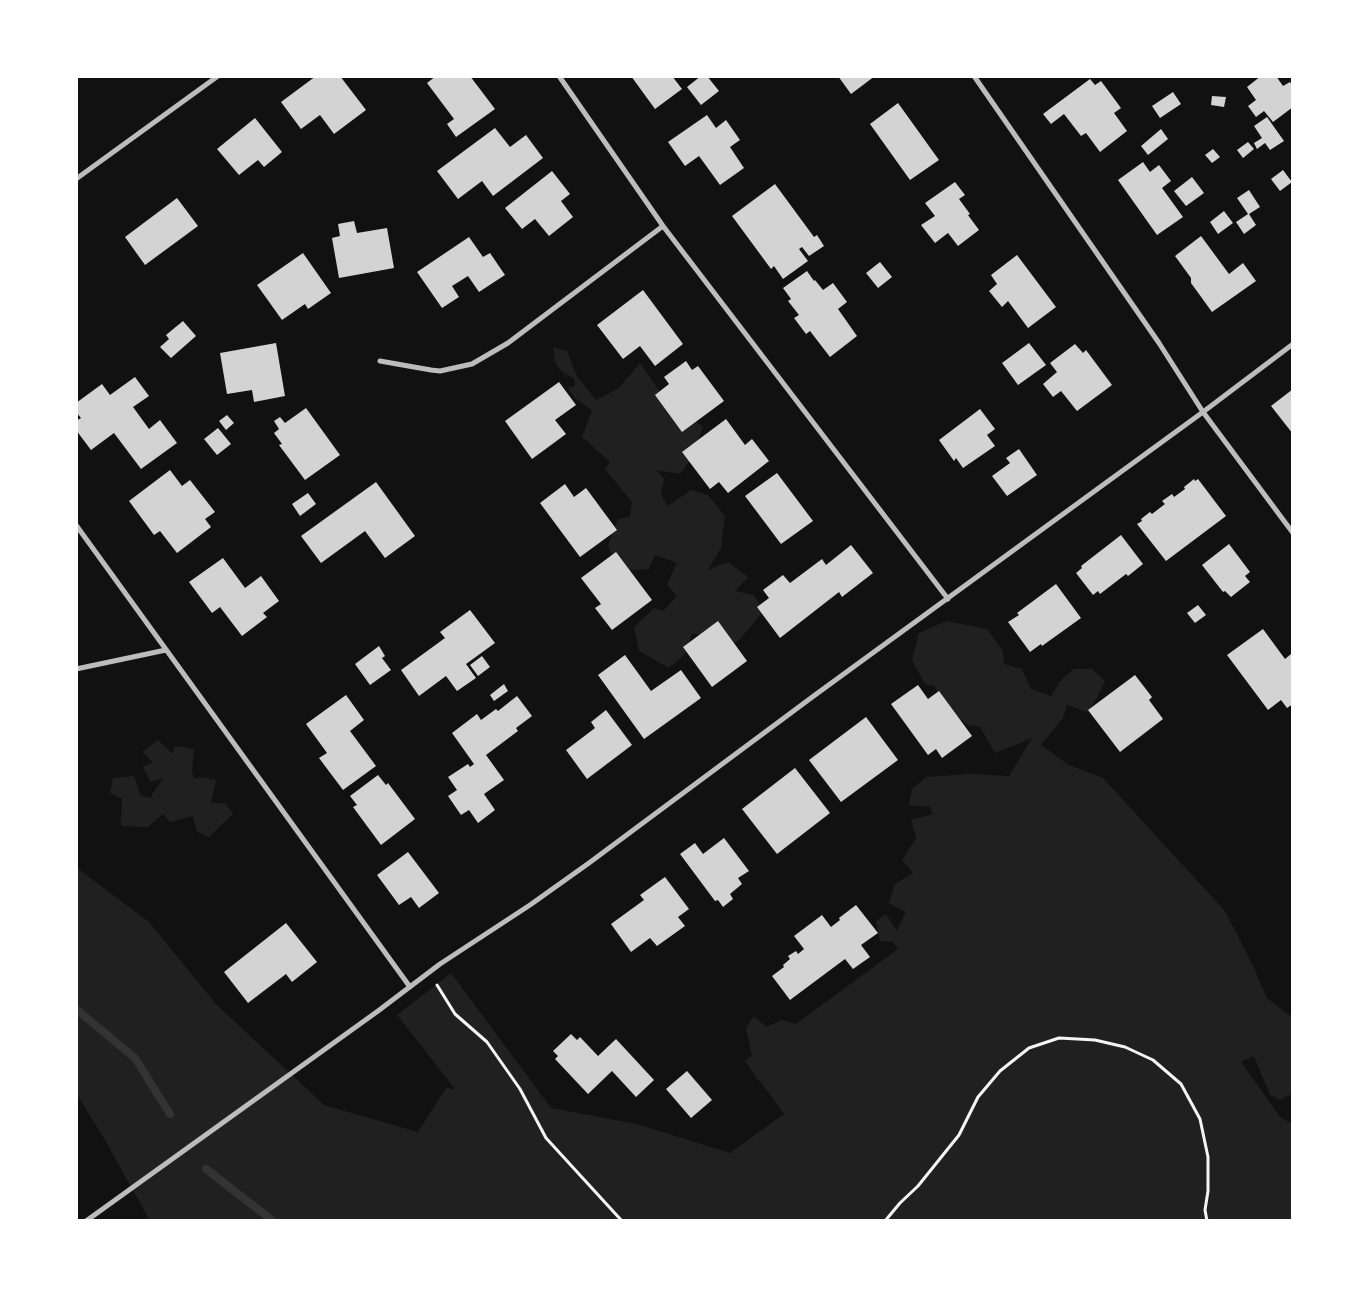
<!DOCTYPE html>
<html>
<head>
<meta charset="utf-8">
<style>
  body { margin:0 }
  #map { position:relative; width:1369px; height:1297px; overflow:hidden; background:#111; font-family:"DejaVu Sans",sans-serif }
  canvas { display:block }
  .frame { position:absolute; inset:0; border:78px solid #fff; pointer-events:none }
</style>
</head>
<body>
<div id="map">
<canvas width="1369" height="1297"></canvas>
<div class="frame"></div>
</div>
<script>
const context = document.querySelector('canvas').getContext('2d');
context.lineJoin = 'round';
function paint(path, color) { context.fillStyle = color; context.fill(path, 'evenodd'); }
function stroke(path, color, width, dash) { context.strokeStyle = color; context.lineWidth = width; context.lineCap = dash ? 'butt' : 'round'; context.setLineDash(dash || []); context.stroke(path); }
const green = new Path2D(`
  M 553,347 L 567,351 L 577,376 L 596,400 L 619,388 L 640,363 L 665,399 L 703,427 L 691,459 L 680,474 L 656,470 L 664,479 L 661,495 L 668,506 L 691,490 L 708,495 L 725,516 L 721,548 L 708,570 L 728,562 L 748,577 L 735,591 L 754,595 L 764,611 L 739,640 L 729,647 L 716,635 L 692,634 L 684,655 L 669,668 L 639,651 L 634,627 L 654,608 L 663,611 L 677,596 L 667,585 L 677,563 L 655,555 L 649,569 L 617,571 L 608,545 L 618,519 L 630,517 L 632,502 L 605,469 L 610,462 L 582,437 L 592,410 L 575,398 L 568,388 L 575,386 L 574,378 C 557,371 555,366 553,347 Z
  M 946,621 L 987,629 L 1003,651 L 1004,664 L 1022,669 L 1031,689 L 1051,696 L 1062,679 L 1074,669 L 1092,669 L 1105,681 L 1097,698 L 1087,712 L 1067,705 L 1063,718 L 1041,745 L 1069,765 L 1103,778 L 1225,911 L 1254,968 L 1267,998 L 1293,1018 L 1293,1089 L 1290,1095 L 1280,1100 L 1270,1095 L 1254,1056 L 1241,1062 L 1281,1118 L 1293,1124 L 1293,1221 L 150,1221 L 105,1140 L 79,1098 L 76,1097 L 76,867 L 149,922 L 216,1004 L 324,1105 L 418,1132 L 446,1088 L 455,1089 L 397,1015 L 451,973 L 551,1108 L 637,1124 L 730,1153 L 784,1114 L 760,1081 L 756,1079 L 755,1075 L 745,1061 L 752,1056 L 746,1028 L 754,1016 L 766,1027 L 782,1020 L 796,1024 L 898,949 L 893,942 L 880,941 L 876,921 L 886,914 L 897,931 L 906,912 L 889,903 L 895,884 L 913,873 L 902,860 L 916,838 L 911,820 L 933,814 L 930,807 L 909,805 L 912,789 L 926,777 L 971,774 L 1009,776 L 1032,738 L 995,753 L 980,727 L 968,725 L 940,703 L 935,686 L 925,684 L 912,660 L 919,633 Z
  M 158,740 L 172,753 L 175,746 L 194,749 L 192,771 L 194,779 L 202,777 L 216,780 L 211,802 L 226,804 L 233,814 L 209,837 L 197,832 L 193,816 L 170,822 L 163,814 L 148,827 L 121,826 L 122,799 L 110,793 L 113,778 L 134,776 L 141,796 L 152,798 L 152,794 L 164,778 L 150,782 L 143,767 L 153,762 L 142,752 Z`);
const stream = new Path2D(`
  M 76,1009 L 135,1058 L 170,1114
  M 206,1169 L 273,1221`);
const building = new Path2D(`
  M 316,76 L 340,76 L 366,110 L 334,134 L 320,115 L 301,129 L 281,102 Z
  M 436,76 L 470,76 L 495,109 L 456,137 L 447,124 L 454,119 L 427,83 Z
  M 631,76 L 672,76 L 682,89 L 655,109 Z
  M 701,76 L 707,76 L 719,91 L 701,105 L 687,87 Z
  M 838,76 L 875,76 L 851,94 Z
  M 1261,76 L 1276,76 L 1283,86 L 1290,82 L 1293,86 L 1292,98 L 1293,107 L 1273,122 L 1264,111 L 1256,117 L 1248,106 L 1256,100 L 1247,87 Z
  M 1090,79 L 1095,85 L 1101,81 L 1121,108 L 1114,113 L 1127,131 L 1100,152 L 1086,133 L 1081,136 L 1064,114 L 1051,124 L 1043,114 Z
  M 1173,92 L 1181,104 L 1160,118 L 1152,106 Z
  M 1212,96 L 1226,97 L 1224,107 L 1211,105 Z
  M 898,103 L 939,160 L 910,180 L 870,124 Z
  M 707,115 L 716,128 L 726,120 L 740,140 L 730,147 L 744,168 L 720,185 L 699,156 L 685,166 L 668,142 Z
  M 1267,117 L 1284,141 L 1270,150 L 1265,143 L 1257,149 L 1254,143 L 1262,138 L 1254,126 Z
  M 255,118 L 282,152 L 264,167 L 258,160 L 239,175 L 217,149 Z
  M 495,128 L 510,147 L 526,135 L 543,158 L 493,196 L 482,181 L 458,199 L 437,171 Z
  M 1161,129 L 1168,139 L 1148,155 L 1141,146 Z
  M 1248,142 L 1254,149 L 1243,158 L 1237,150 Z
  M 1213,149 L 1220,157 L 1212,163 L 1205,155 Z
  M 1143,162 L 1150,172 L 1159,165 L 1171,181 L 1162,188 L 1183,217 L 1157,235 L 1118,180 Z
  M 1283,170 L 1292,182 L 1280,191 L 1271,179 Z
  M 552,171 L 570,194 L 561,201 L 573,217 L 549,236 L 535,219 L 522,229 L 505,208 Z
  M 1192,177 L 1204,193 L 1186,206 L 1174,191 Z
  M 955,182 L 965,195 L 959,199 L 970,214 L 968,215 L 979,230 L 958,246 L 948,233 L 935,243 L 921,225 L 935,216 L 925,203 Z
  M 775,184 L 814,237 L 817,235 L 824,246 L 809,256 L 802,247 L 799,249 L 808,261 L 783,279 L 774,266 L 771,269 L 732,216 Z
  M 1249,190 L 1260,207 L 1249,214 L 1256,225 L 1244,234 L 1236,222 L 1248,214 L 1237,198 Z
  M 177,198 L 198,226 L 145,265 L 125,237 Z
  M 1224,211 L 1233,223 L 1218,234 L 1210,222 Z
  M 354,221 L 357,233 L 387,228 L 394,268 L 339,278 L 332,238 L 340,236 L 338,224 Z
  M 1201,236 L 1229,274 L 1243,263 L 1256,281 L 1212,312 L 1191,283 L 1191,278 L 1175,256 Z
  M 469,237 L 483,257 L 490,253 L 505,275 L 479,292 L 468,276 L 452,286 L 459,297 L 442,308 L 417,272 Z
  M 303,253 L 331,293 L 308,309 L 305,304 L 282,320 L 257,285 Z
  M 1017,255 L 1056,307 L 1028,328 L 1008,301 L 1002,307 L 989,291 L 997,284 L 991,275 Z
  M 880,262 L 892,277 L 878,288 L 866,273 Z
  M 807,271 L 814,281 L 815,280 L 823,290 L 833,283 L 847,302 L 838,309 L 857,336 L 830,357 L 810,331 L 806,334 L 794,318 L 799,315 L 788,301 L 791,299 L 783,288 Z
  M 643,290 L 683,344 L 655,366 L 640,346 L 623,359 L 597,325 Z
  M 183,321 L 196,336 L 171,358 L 160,347 L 169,339 L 166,335 Z
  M 276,343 L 285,396 L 254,402 L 252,390 L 227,394 L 220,353 Z
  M 1029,343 L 1046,365 L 1018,385 L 1002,363 Z
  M 1075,344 L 1083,353 L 1086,350 L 1112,385 L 1077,411 L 1061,391 L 1053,397 L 1043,384 L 1057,372 L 1050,363 Z
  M 686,361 L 692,370 L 698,366 L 724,401 L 682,432 L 655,395 L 669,384 L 664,377 Z
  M 135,377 L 149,396 L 133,407 L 149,429 L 160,420 L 177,443 L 141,469 L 114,433 L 91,450 L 76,430 L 76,421 L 81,418 L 76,412 L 76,403 L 102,384 L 110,395 Z
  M 559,382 L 576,405 L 555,420 L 566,434 L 532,459 L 505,421 Z
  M 1293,389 L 1293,434 L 1271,406 Z
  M 306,408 L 340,455 L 305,480 L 279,445 L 282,444 L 274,433 L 279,429 L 274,421 L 280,417 L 285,423 Z
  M 980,409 L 995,429 L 987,435 L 995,446 L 963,468 L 956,458 L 954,461 L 939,440 Z
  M 227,415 L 234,423 L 226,430 L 219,421 Z
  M 726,419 L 745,445 L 752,439 L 769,461 L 728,493 L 719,482 L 710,489 L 682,452 Z
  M 218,428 L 231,444 L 217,455 L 204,439 Z
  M 1019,449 L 1037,475 L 1007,496 L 992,476 L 1010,463 L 1006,458 Z
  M 170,470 L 182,486 L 190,480 L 215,512 L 205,519 L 211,527 L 177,553 L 160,531 L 154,535 L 129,501 Z
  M 777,473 L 813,521 L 781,544 L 745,496 Z
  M 1194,479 L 1195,481 L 1198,479 L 1226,516 L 1166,561 L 1137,524 L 1142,521 L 1141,519 L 1150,512 L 1152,514 L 1165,504 L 1162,501 L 1172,494 L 1174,497 L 1185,489 L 1184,487 Z
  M 376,482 L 415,536 L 385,558 L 365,531 L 321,563 L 301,536 Z
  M 565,484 L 574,497 L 586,488 L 617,530 L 580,557 L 540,503 Z
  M 308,493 L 316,504 L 300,516 L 292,504 Z
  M 1121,535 L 1143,564 L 1128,576 L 1126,574 L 1100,594 L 1098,591 L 1093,595 L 1076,573 L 1082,568 L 1081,566 Z
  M 1229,544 L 1250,572 L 1245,576 L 1250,582 L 1231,597 L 1225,591 L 1223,592 L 1202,565 Z
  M 851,545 L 873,573 L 842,597 L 839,592 L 780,638 L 757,607 L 769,598 L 763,590 L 783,575 L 790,583 L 822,559 L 826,565 Z
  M 616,552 L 652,600 L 612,630 L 595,608 L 601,604 L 581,578 Z
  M 223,558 L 245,588 L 261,576 L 279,601 L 263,613 L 267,617 L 242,636 L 220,607 L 212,613 L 189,582 Z
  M 1056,584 L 1081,618 L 1042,646 L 1041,644 L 1030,652 L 1008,622 L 1019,615 L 1017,613 Z
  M 1198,605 L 1206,615 L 1195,623 L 1187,613 Z
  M 470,610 L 495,643 L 466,664 L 476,678 L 457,691 L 446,676 L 419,696 L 401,670 L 445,638 L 440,632 Z
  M 718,621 L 747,661 L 712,687 L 683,647 Z
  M 1263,629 L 1285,659 L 1291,654 L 1293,656 L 1293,704 L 1287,708 L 1281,700 L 1268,710 L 1227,655 Z
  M 379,646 L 385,656 L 382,658 L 391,670 L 370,685 L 355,664 Z
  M 625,655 L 651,691 L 681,670 L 701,698 L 644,739 L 598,675 Z
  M 482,656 L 490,667 L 478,676 L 470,665 Z
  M 1135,675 L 1152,697 L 1149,700 L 1163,719 L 1120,752 L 1088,710 Z
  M 504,684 L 508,691 L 494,701 L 490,695 Z
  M 918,685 L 928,699 L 939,691 L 972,736 L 942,758 L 936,749 L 928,755 L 891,704 Z
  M 346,695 L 364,720 L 350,731 L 376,766 L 343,790 L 319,758 L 327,753 L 306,724 Z
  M 517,696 L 532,716 L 516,728 L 518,731 L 482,758 L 486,755 L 504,780 L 484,794 L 495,810 L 478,823 L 469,810 L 461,815 L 448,796 L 457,790 L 448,777 L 468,764 L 470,767 L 474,764 L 452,733 L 477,714 L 481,720 L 496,709 L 498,711 Z
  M 606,710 L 632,745 L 587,779 L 566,750 L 595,728 L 591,722 Z
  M 866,717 L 898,760 L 841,802 L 809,760 Z
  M 795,768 L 830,813 L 777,854 L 742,809 Z
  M 378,775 L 386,785 L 388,783 L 415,819 L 381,845 L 353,807 L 357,805 L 350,796 Z
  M 724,838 L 749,871 L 738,878 L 742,884 L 730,894 L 733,899 L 723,907 L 718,900 L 715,901 L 680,854 L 695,843 L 703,854 Z
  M 408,852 L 439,893 L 419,908 L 411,897 L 399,905 L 377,875 Z
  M 665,877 L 689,909 L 678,917 L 685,926 L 657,946 L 650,938 L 631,952 L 611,924 L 644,900 L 640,895 Z
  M 856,905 L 878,933 L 861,945 L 870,957 L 853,969 L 845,959 L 790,1000 L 772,976 L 784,967 L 783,965 L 790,959 L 788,956 L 796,951 L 798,954 L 804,949 L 794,936 L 822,915 L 831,927 L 840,920 L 839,918 Z
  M 286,923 L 317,962 L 292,982 L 286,974 L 248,1003 L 224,972 Z
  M 571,1034 L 577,1040 L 580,1037 L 598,1056 L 616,1039 L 654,1080 L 636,1097 L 612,1071 L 588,1094 L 555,1059 L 558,1056 L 553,1051 Z
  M 687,1071 L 712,1100 L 691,1118 L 666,1089 Z`);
const path = new Path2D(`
  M 437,985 L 455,1014 L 487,1042 L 520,1089 L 546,1138 L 622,1221
  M 885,1221 L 900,1203 L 918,1186 L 959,1135 L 978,1097 L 1000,1071 L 1029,1048 L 1059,1038 L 1095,1040 L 1125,1047 L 1153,1060 L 1181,1084 L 1200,1119 L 1208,1157 L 1208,1191 L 1205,1210 L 1207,1221`);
const minor = new Path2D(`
  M 559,76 L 663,226 L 948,599
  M 974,76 L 1159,343 L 1203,412 L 1293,533
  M 76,179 L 218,76
  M 380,361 L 431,370 L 440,371 L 472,364 L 508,343 L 663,226
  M 76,525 L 410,987
  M 76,669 L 166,650
  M 86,1221 L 378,1011 L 440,964 L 530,905 L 589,863 L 815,695 L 1203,412 L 1293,344`);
paint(green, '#202020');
stroke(stream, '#333', 8);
paint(building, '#d3d3d3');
stroke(path, '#f5f5f5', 3);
stroke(minor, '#bcbcbc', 5);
</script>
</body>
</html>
